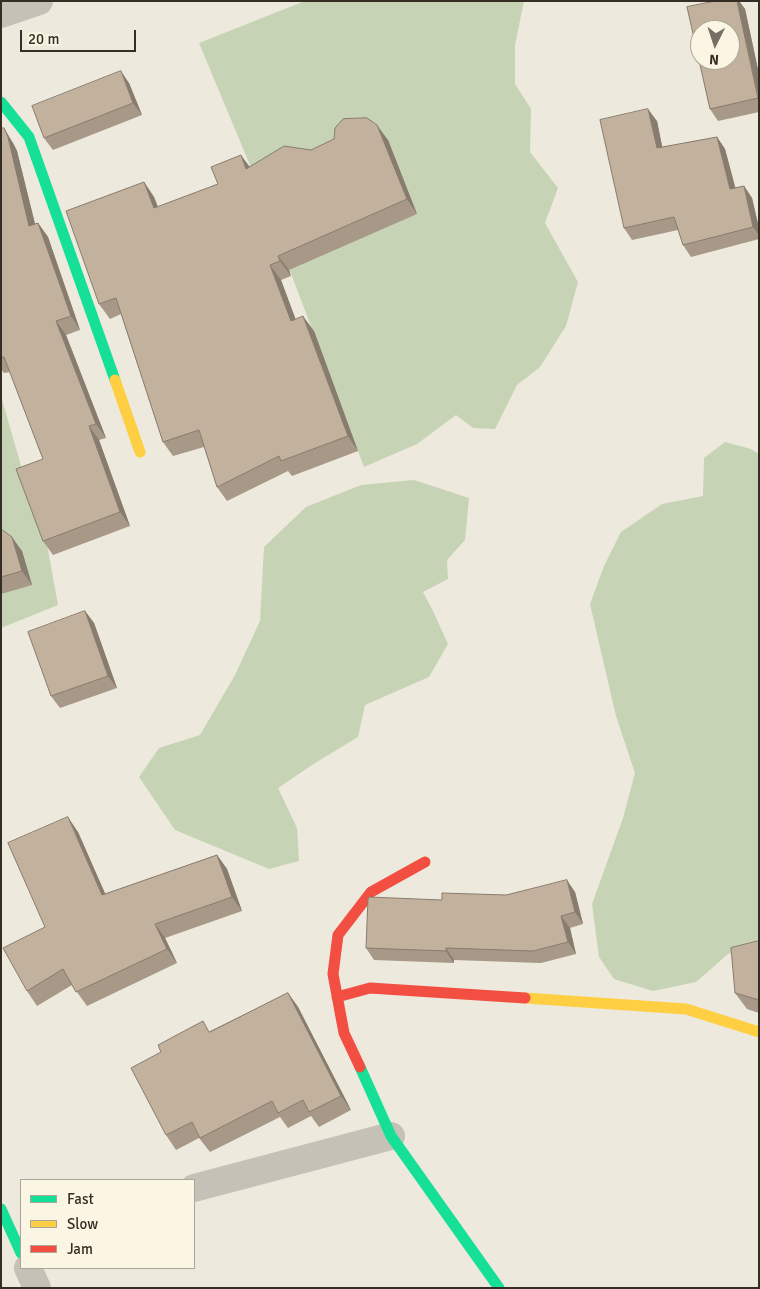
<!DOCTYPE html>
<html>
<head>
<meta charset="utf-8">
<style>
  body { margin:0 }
  #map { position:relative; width:760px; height:1289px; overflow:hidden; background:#ede9dc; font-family:Signika,sans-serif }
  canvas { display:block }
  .frame { position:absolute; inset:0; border:2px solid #352e25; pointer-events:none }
  .legend { position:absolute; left:20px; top:1179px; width:175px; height:90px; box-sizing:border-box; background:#faf6e3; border:1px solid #aba697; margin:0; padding:6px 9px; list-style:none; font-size:15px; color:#352e25 }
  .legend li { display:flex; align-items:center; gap:10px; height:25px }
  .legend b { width:25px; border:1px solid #aba697 }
  .north { position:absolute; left:690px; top:20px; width:50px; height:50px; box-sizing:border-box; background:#faf6e3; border:1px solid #aba697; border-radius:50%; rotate:184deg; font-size:14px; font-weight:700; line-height:20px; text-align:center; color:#352e25 }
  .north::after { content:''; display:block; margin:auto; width:18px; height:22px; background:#756f65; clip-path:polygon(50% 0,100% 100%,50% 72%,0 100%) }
  .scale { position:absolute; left:20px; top:30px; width:116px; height:22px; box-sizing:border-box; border:2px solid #352e25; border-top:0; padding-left:6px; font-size:15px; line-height:18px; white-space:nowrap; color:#352e25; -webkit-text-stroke:4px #faf6e3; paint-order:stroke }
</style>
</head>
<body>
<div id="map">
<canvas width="760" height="1289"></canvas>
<div class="frame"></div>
<ul class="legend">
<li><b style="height:6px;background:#16e098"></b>Fast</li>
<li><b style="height:6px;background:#ffcf43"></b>Slow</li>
<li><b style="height:6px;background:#f24e42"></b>Jam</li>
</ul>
<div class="north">N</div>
<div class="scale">20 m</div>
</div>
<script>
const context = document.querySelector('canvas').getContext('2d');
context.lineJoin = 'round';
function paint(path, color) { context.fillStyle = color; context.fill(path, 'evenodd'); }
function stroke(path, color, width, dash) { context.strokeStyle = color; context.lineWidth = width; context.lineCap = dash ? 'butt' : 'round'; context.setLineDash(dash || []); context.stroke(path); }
const green = new Path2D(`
  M 305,1 L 524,1 L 515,45 L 515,84 L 531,109 L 530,152 L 558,188 L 545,223 L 578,282 L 566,326 L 540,367 L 517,385 L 495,429 L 473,428 L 456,415 L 417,444 L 364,467 L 252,170 L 199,43 Z
  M 1,396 L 26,483 L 45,533 L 58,605 L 1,628 Z
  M 725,442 L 751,449 L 759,454 L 759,944 L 728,954 L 696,982 L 653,991 L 614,979 L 599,957 L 592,904 L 623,818 L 635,773 L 616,716 L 590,604 L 604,566 L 621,532 L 662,504 L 703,496 L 704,458 Z
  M 414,480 L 469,498 L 465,540 L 447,560 L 448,579 L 423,592 L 433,611 L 448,644 L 429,677 L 365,705 L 358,737 L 315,763 L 278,788 L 297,828 L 299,861 L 269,869 L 175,830 L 139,777 L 159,748 L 200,735 L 235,675 L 260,621 L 264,547 L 306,507 L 361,485 Z`);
const street = new Path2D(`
  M 1,14 L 39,1
  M 194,1188 L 391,1136
  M 28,1268 L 37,1288`);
const fast = new Path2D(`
  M 1,102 L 29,137 L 115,380
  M 360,1067 L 391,1136 L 499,1288
  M 1,1209 L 21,1253`);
const slow = new Path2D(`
  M 115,380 L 140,452
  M 525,998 L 686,1009 L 759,1032`);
const jam = new Path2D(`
  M 337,997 L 370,988 L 525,998
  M 360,1067 L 344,1033 L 333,974 L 338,935 L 371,892 L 425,862`);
const wall = new Path2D(`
  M 716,1 L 739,1 L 745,9 L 759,74 L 759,112 L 718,121 L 710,109 Z
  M 129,83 L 142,115 L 53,150 L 44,138 Z
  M 657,121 L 662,147 L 717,137 L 725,149 L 735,188 L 744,186 L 752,198 L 759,228 L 759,239 L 691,257 L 683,245 L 678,230 L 632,240 L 624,228 Z
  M 1,129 L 13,143 L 17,151 L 35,224 L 38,223 L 48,237 L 80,330 L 66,335 L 106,438 L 99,440 L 130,526 L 53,555 L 43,541 L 43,459 L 10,372 L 4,373 L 1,369 Z
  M 388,140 L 417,214 L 289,270 L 291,276 L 281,280 L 295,319 L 314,331 L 358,451 L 292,476 L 288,471 L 227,501 L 217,487 L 204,447 L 173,456 L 163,442 L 121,314 L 110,319 L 99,304 L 144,182 L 154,197 L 158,207 L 218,184 L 249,167 L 311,150 Z
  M 1,529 L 22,551 L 32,585 L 1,594 Z
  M 85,611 L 94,623 L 117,688 L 60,708 L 51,696 Z
  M 78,832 L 105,894 L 217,855 L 227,869 L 242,911 L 165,938 L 177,963 L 87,1006 L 72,985 L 37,1006 L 27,991 L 45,927 Z
  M 575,892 L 583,924 L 570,928 L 576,954 L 541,963 L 454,960 L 454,963 L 374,960 L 366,948 L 506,895 Z
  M 759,941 L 759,1013 L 747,1009 L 735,993 Z
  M 288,993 L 298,1007 L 351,1110 L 319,1127 L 311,1116 L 288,1128 L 280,1117 L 210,1152 L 199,1138 L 176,1150 L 166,1135 L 210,1031 Z`);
const shadedWall = new Path2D(`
  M 737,1 L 739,1 L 745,9 L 759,74 L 759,99 Z
  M 121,71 L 129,83 L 142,115 L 133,103 Z
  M 648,109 L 657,121 L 665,160 L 657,148 Z
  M 377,125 L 388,140 L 417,214 L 407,199 Z
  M 4,128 L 13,143 L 17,151 L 39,240 L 29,226 Z
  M 717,137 L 725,149 L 739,201 L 730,189 Z
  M 241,155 L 252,170 L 246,169 Z
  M 144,182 L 154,197 L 164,223 L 154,208 Z
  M 744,186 L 752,198 L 759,228 L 759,235 L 753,227 Z
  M 38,223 L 48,237 L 80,330 L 71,316 Z
  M 278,256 L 289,270 L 291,276 L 280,261 Z
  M 270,265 L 281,280 L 302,336 L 291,321 Z
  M 303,316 L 314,331 L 358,451 L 348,436 Z
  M 56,321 L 66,335 L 106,438 L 96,424 Z
  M 89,426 L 99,440 L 130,526 L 120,512 Z
  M 12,537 L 22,551 L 32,585 L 22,571 Z
  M 85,611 L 94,623 L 117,688 L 108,676 Z
  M 68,817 L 78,832 L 112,909 L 102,895 Z
  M 217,855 L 227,869 L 242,911 L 232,897 Z
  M 567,880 L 575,892 L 583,924 L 575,912 Z
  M 561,916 L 570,928 L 576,954 L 568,942 Z
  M 155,924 L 165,938 L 177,963 L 167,949 Z
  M 446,948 L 454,960 L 454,963 L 446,951 Z
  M 288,993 L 298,1007 L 351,1110 L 341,1096 Z`);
const building = new Path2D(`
  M 716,1 L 737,1 L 758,98 L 710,109 L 687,7 ZM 700,30 L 730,30 L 730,60 L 700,60 Z
  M 121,71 L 133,103 L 44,138 L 32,106 Z
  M 648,109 L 657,148 L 717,137 L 730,189 L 744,186 L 753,227 L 683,245 L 674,217 L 624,228 L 600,120 Z
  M 367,118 L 377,125 L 407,199 L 278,256 L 280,261 L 270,265 L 291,321 L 303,316 L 348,436 L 281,461 L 279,456 L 217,487 L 199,430 L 163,442 L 116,298 L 99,304 L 66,211 L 144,182 L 154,208 L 218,184 L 211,167 L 241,155 L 246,169 L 284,146 L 311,150 L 334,139 L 335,128 L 343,119 Z
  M 4,128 L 8,137 L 29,226 L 38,223 L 71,316 L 56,321 L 96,424 L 89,426 L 120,512 L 43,541 L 16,469 L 43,459 L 4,357 L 1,357 L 1,129 Z
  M 1,529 L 12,537 L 22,571 L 1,577 Z
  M 85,611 L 108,676 L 51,696 L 28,632 Z
  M 68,817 L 102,895 L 217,855 L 232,897 L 155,924 L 167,949 L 76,992 L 63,969 L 27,991 L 3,948 L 45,927 L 8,843 Z
  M 567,880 L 575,912 L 561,916 L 568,942 L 533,951 L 446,948 L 446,951 L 366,948 L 368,899 L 369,897 L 442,900 L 442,893 L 506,895 Z
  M 759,941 L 759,1000 L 735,993 L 731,948 Z
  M 288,993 L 341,1096 L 309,1112 L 303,1100 L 278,1113 L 272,1101 L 200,1138 L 192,1122 L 166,1135 L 131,1068 L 161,1052 L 158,1045 L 203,1021 L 209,1032 Z`);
paint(green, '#c6d4b5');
stroke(street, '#c5c1b6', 28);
stroke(fast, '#16e098', 11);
stroke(slow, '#ffcf43', 11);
stroke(jam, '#f24e42', 11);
paint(wall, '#a79887');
paint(shadedWall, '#887c6e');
paint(building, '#c2b19d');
stroke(building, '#887c6e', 1);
</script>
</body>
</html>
